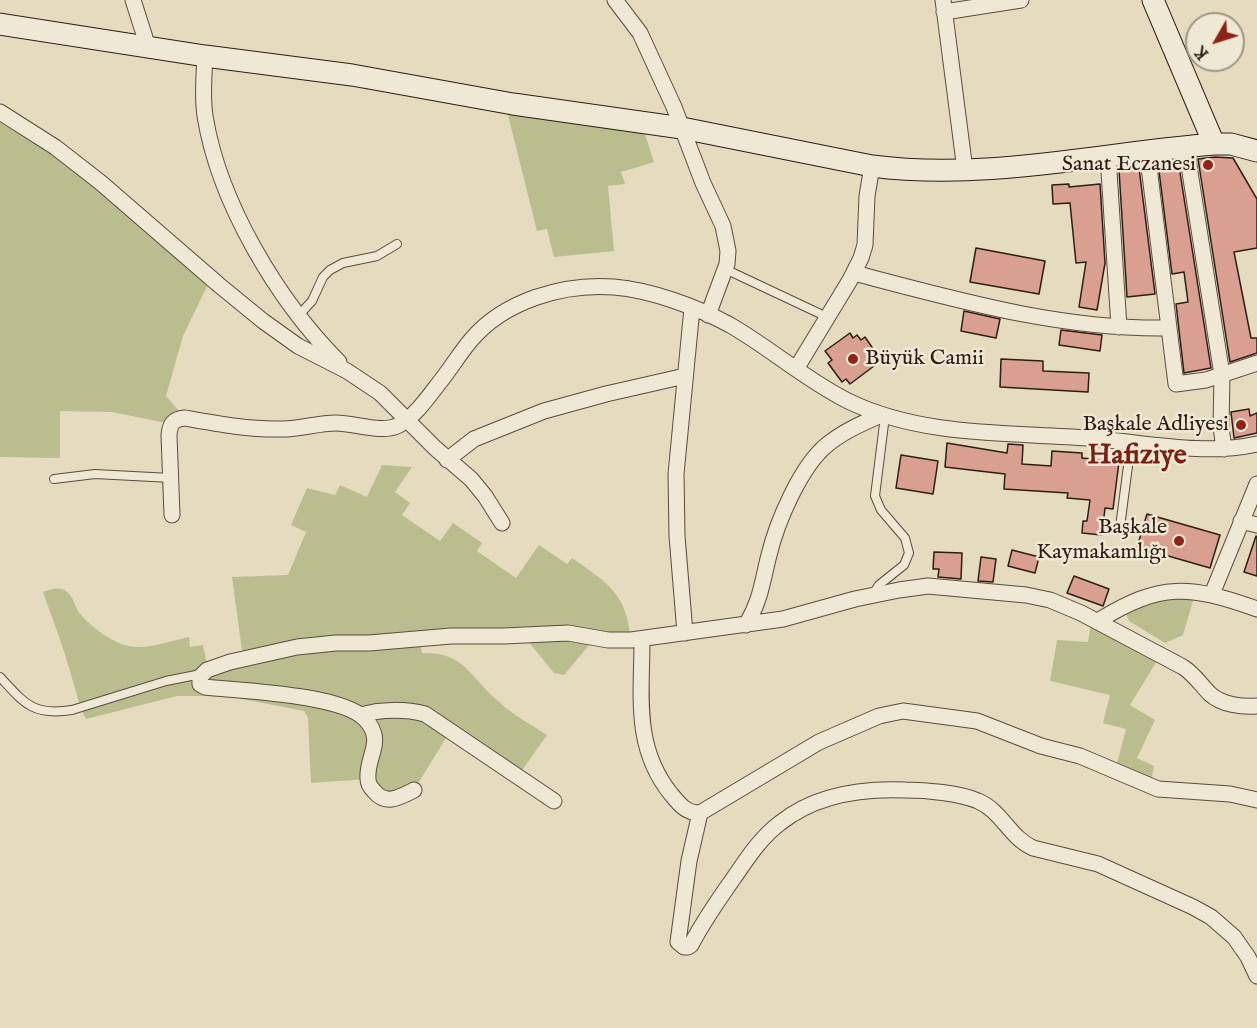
<!DOCTYPE html>
<html>
<head>
<meta charset="utf-8">
<style>
  body { margin:0 }
  #map { position:relative; width:1257px; height:1028px; overflow:hidden; background:#e5dbbe; font-family:"IM FELL English",serif }
  canvas { display:block }
  .north { position:absolute; left:1185px; top:12px; width:60px; height:60px; box-sizing:border-box; background:#eee8d5; border:2px solid #a19788; border-radius:50%; rotate:231deg; font-size:16px; font-weight:700; line-height:24px; text-align:center; color:#2e1d14 }
  .north::after { content:''; display:block; margin:auto; width:21px; height:27px; background:#8f2418; clip-path:polygon(50% 0,100% 100%,50% 72%,0 100%) }
</style>
</head>
<body>
<div id="map">
<canvas width="1257" height="1028"></canvas>
<div class="north">K</div>
</div>
<script>
const context = document.querySelector('canvas').getContext('2d');
context.lineJoin = 'round';
function paint(path, color) { context.fillStyle = color; context.fill(path, 'evenodd'); }
function stroke(path, color, width, dash) { context.strokeStyle = color; context.lineWidth = width; context.lineCap = dash ? 'butt' : 'round'; context.setLineDash(dash || []); context.stroke(path); }
function label(font, color, halo, rows, align = 'center') {
  context.font = font + ' "IM FELL English",serif'; context.lineWidth = 5; context.setLineDash([]); context.textBaseline = 'middle'; context.strokeStyle = halo; context.fillStyle = color; for (const [text, x, y, turn = 0] of rows) {
    context.save(); context.translate(x, y); context.rotate((+turn || 0) * Math.PI / 180); context.textAlign = isNaN(turn) ? turn : align; if (halo) context.strokeText(text, 0, 0); context.fillText(text, 0, 0); context.restore();
  }
}
const green = new Path2D(`
  M 505,103 L 641,122 L 654,162 L 621,172 L 625,184 L 608,186 L 614,251 L 554,257 L 547,229 L 537,231 Z
  M 0,112 L 211,278 L 183,336 L 166,396 L 185,418 L 171,424 L 112,412 L 60,411 L 60,458 L 0,457 Z
  M 382,465 L 412,467 L 395,492 L 410,503 L 402,515 L 440,541 L 453,523 L 482,543 L 477,551 L 516,578 L 539,545 L 567,564 L 572,558 C 609,584 626,593 631,640 L 595,638 L 564,675 L 554,673 L 523,635 L 420,639 L 422,653 C 465,652 469,676 497,700 C 511,714 530,724 547,735 L 518,776 L 451,730 L 414,790 L 388,800 L 368,779 L 311,783 L 308,718 L 304,711 L 227,696 L 177,696 L 86,719 L 81,709 L 64,651 L 43,592 C 50,590 59,586 66,591 C 73,596 74,604 78,611 C 88,625 111,642 128,646 C 147,650 170,641 189,637 L 190,647 L 203,645 L 208,669 L 243,658 L 232,577 L 288,575 L 306,532 L 291,525 L 307,488 L 335,495 L 340,485 L 367,497 Z
  M 1194,597 L 1183,635 L 1165,643 L 1129,621 L 1125,612 L 1159,598 Z
  M 1092,618 L 1160,656 L 1130,705 L 1155,720 L 1137,758 L 1154,766 L 1150,786 L 1115,771 L 1126,729 L 1103,723 L 1110,695 L 1050,681 L 1057,640 L 1088,642 Z`);
const building = new Path2D(`
  M 1215,157 L 1233,158 L 1257,199 L 1257,248 L 1234,252 L 1251,338 L 1257,338 L 1257,353 L 1230,362 L 1198,159 Z
  M 1178,160 L 1211,368 L 1184,373 L 1176,304 L 1188,302 L 1184,272 L 1172,274 L 1158,163 Z
  M 1139,168 L 1155,294 L 1127,297 L 1119,170 Z
  M 1069,184 L 1069,187 L 1100,184 L 1105,263 L 1097,310 L 1079,307 L 1086,262 L 1076,263 L 1070,203 L 1053,204 L 1052,185 Z
  M 976,248 L 1045,261 L 1039,294 L 970,282 Z
  M 964,311 L 1000,319 L 996,338 L 961,331 Z
  M 1061,330 L 1102,335 L 1100,351 L 1059,345 Z
  M 850,333 L 853,338 L 857,335 L 861,340 L 865,337 L 878,356 L 874,358 L 878,363 L 850,384 L 846,379 L 842,382 L 828,363 L 832,360 L 825,351 Z
  M 1001,359 L 1043,361 L 1043,371 L 1089,373 L 1088,392 L 1000,387 Z
  M 1249,409 L 1250,416 L 1257,413 L 1257,433 L 1234,438 L 1231,412 Z
  M 947,443 L 1007,453 L 1008,444 L 1023,445 L 1022,464 L 1051,466 L 1052,451 L 1082,453 L 1082,458 L 1119,462 L 1113,509 L 1105,508 L 1102,535 L 1082,533 L 1083,521 L 1087,521 L 1090,500 L 1067,498 L 1068,493 L 1004,489 L 1005,474 L 945,467 Z
  M 901,455 L 938,461 L 933,494 L 896,488 Z
  M 1147,514 L 1220,535 L 1210,568 L 1137,547 Z
  M 1256,536 L 1257,537 L 1257,576 L 1244,572 Z
  M 1012,550 L 1039,557 L 1035,573 L 1008,566 Z
  M 934,552 L 962,553 L 961,579 L 938,577 L 939,569 L 933,569 Z
  M 981,557 L 996,559 L 993,582 L 978,581 Z
  M 1074,576 L 1109,589 L 1103,606 L 1067,593 Z`);
const lane = new Path2D(`
  M 725,269 L 827,317
  M 298,316 L 312,301 L 323,277 L 330,270 L 343,263 L 377,256 L 397,244
  M 54,479 L 95,474 L 171,478
  M 1120,527 L 1131,443
  M 873,594 L 879,585 L 904,565 L 909,553 L 905,538 L 881,510 L 875,496 L 885,416
  M 0,677 C 25,704 33,716 72,710 L 166,681 L 201,674`);
const street = new Path2D(`
  M 133,0 L 148,47
  M 615,0 L 640,33 L 674,107 L 703,183 L 723,226 L 728,251 L 727,264 L 708,315
  M 943,0 L 965,170
  M 944,12 L 1021,0
  M 205,56 C 204,76 202,97 205,116 C 219,203 278,301 339,362
  M 0,112 L 55,147 L 100,182 L 219,285 L 263,321 L 298,346 L 347,371 L 380,393 L 435,448 L 471,479 L 485,496 L 502,523
  M 1186,147 L 1222,375 L 1221,427 L 1224,449
  M 1147,151 L 1176,384 L 1206,380 L 1257,363
  M 1108,156 L 1119,327
  M 854,273 C 957,300 1061,330 1169,328
  M 796,369 L 850,280 L 861,258 L 865,245 L 867,196 L 872,166
  M 447,460 L 474,439 L 544,411 L 606,394 L 685,376
  M 172,515 L 169,435 C 170,424 173,419 185,418 C 218,424 250,430 283,429 C 301,429 318,423 336,423 C 355,423 382,434 399,425 C 417,415 431,393 443,378 C 452,366 461,352 471,340 C 504,301 563,283 614,287 C 651,290 697,307 730,325 C 770,348 806,380 848,401 C 922,437 1008,432 1088,438 C 1144,442 1202,456 1257,444
  M 1241,521 L 1257,525
  M 1212,594 L 1257,484
  M 1098,621 C 1161,582 1189,585 1257,609
  M 746,625 C 761,600 762,582 769,555 C 777,522 801,465 828,444 C 844,431 863,423 881,415
  M 685,633 L 677,536 L 676,474 L 692,308
  M 642,639 C 642,695 633,747 671,794 C 679,804 686,813 700,813 L 819,742 L 879,716 L 903,711 L 977,721 L 1041,746 L 1080,756 L 1158,789 L 1230,794 L 1257,800
  M 361,715 C 380,709 406,709 425,714 L 554,801
  M 414,790 C 400,797 386,806 374,791 C 371,788 368,783 368,779 C 366,756 386,741 365,719 C 341,694 241,691 205,687 L 200,684 L 200,677 L 207,670 L 230,662 L 297,647 L 336,643 L 369,643 L 451,636 L 504,636 L 568,633 L 608,640 L 631,640 L 783,619 L 855,599 L 899,590 L 928,586 L 1026,595 L 1050,600 L 1081,613 L 1183,667 C 1194,674 1201,685 1210,694 C 1222,705 1242,707 1257,706
  M 700,813 L 689,861 L 678,942 L 684,947 L 688,947 L 691,945 C 704,920 717,902 733,879 C 747,859 760,838 780,823 C 815,795 862,788 906,790 C 925,790 960,793 978,801 C 1002,811 1009,837 1033,848 L 1098,864 L 1193,907 L 1211,917 L 1234,937 L 1248,957 L 1257,976`);
const secondary = new Path2D(`
  M 1153,0 L 1214,144
  M 0,24 L 205,56 L 352,75 L 513,104 L 682,128 L 872,166 C 985,181 1102,153 1214,144 L 1231,144 L 1257,151`);
const markers = [
  [1208,165,6,"#8f2418"],
  [853,359,6,"#8f2418"],
  [1241,425,6,"#8f2418"],
  [1179,541,6,"#8f2418"]
];
const poiNames = [
  ["Sanat Eczanesi",1196,165],
  ["Büyük Camii",865,359,"left"],
  ["Başkale Adliyesi",1229,425],
  ["Başkale",1167,528],
  ["Kaymakamlığı",1167,553]
];
const districtNames = [
  ["Hafiziye",1137,457]
];
paint(green, '#babe8e');
paint(building, '#d9a091');
stroke(building, '#2e1d14', 1.5);
stroke(lane, '#5c4c3e', 10);
stroke(street, '#5c4c3e', 17);
stroke(secondary, '#2e1d14', 23);
stroke(lane, '#eee8d5', 8);
stroke(street, '#eee8d5', 15);
stroke(secondary, '#eee8d5', 21);
for (const [x, y, r, color] of markers) { const dot = new Path2D(); dot.arc(x, y, r, 0, 2 * Math.PI); context.fillStyle = color; context.fill(dot); stroke(dot, '#eee8d5', 2); }
label('22px', '#2e1d14', '#eee8d5', poiNames, 'right');
label('bold 28px', '#7a1f14', '#eee8d5', districtNames);
</script>
</body>
</html>
